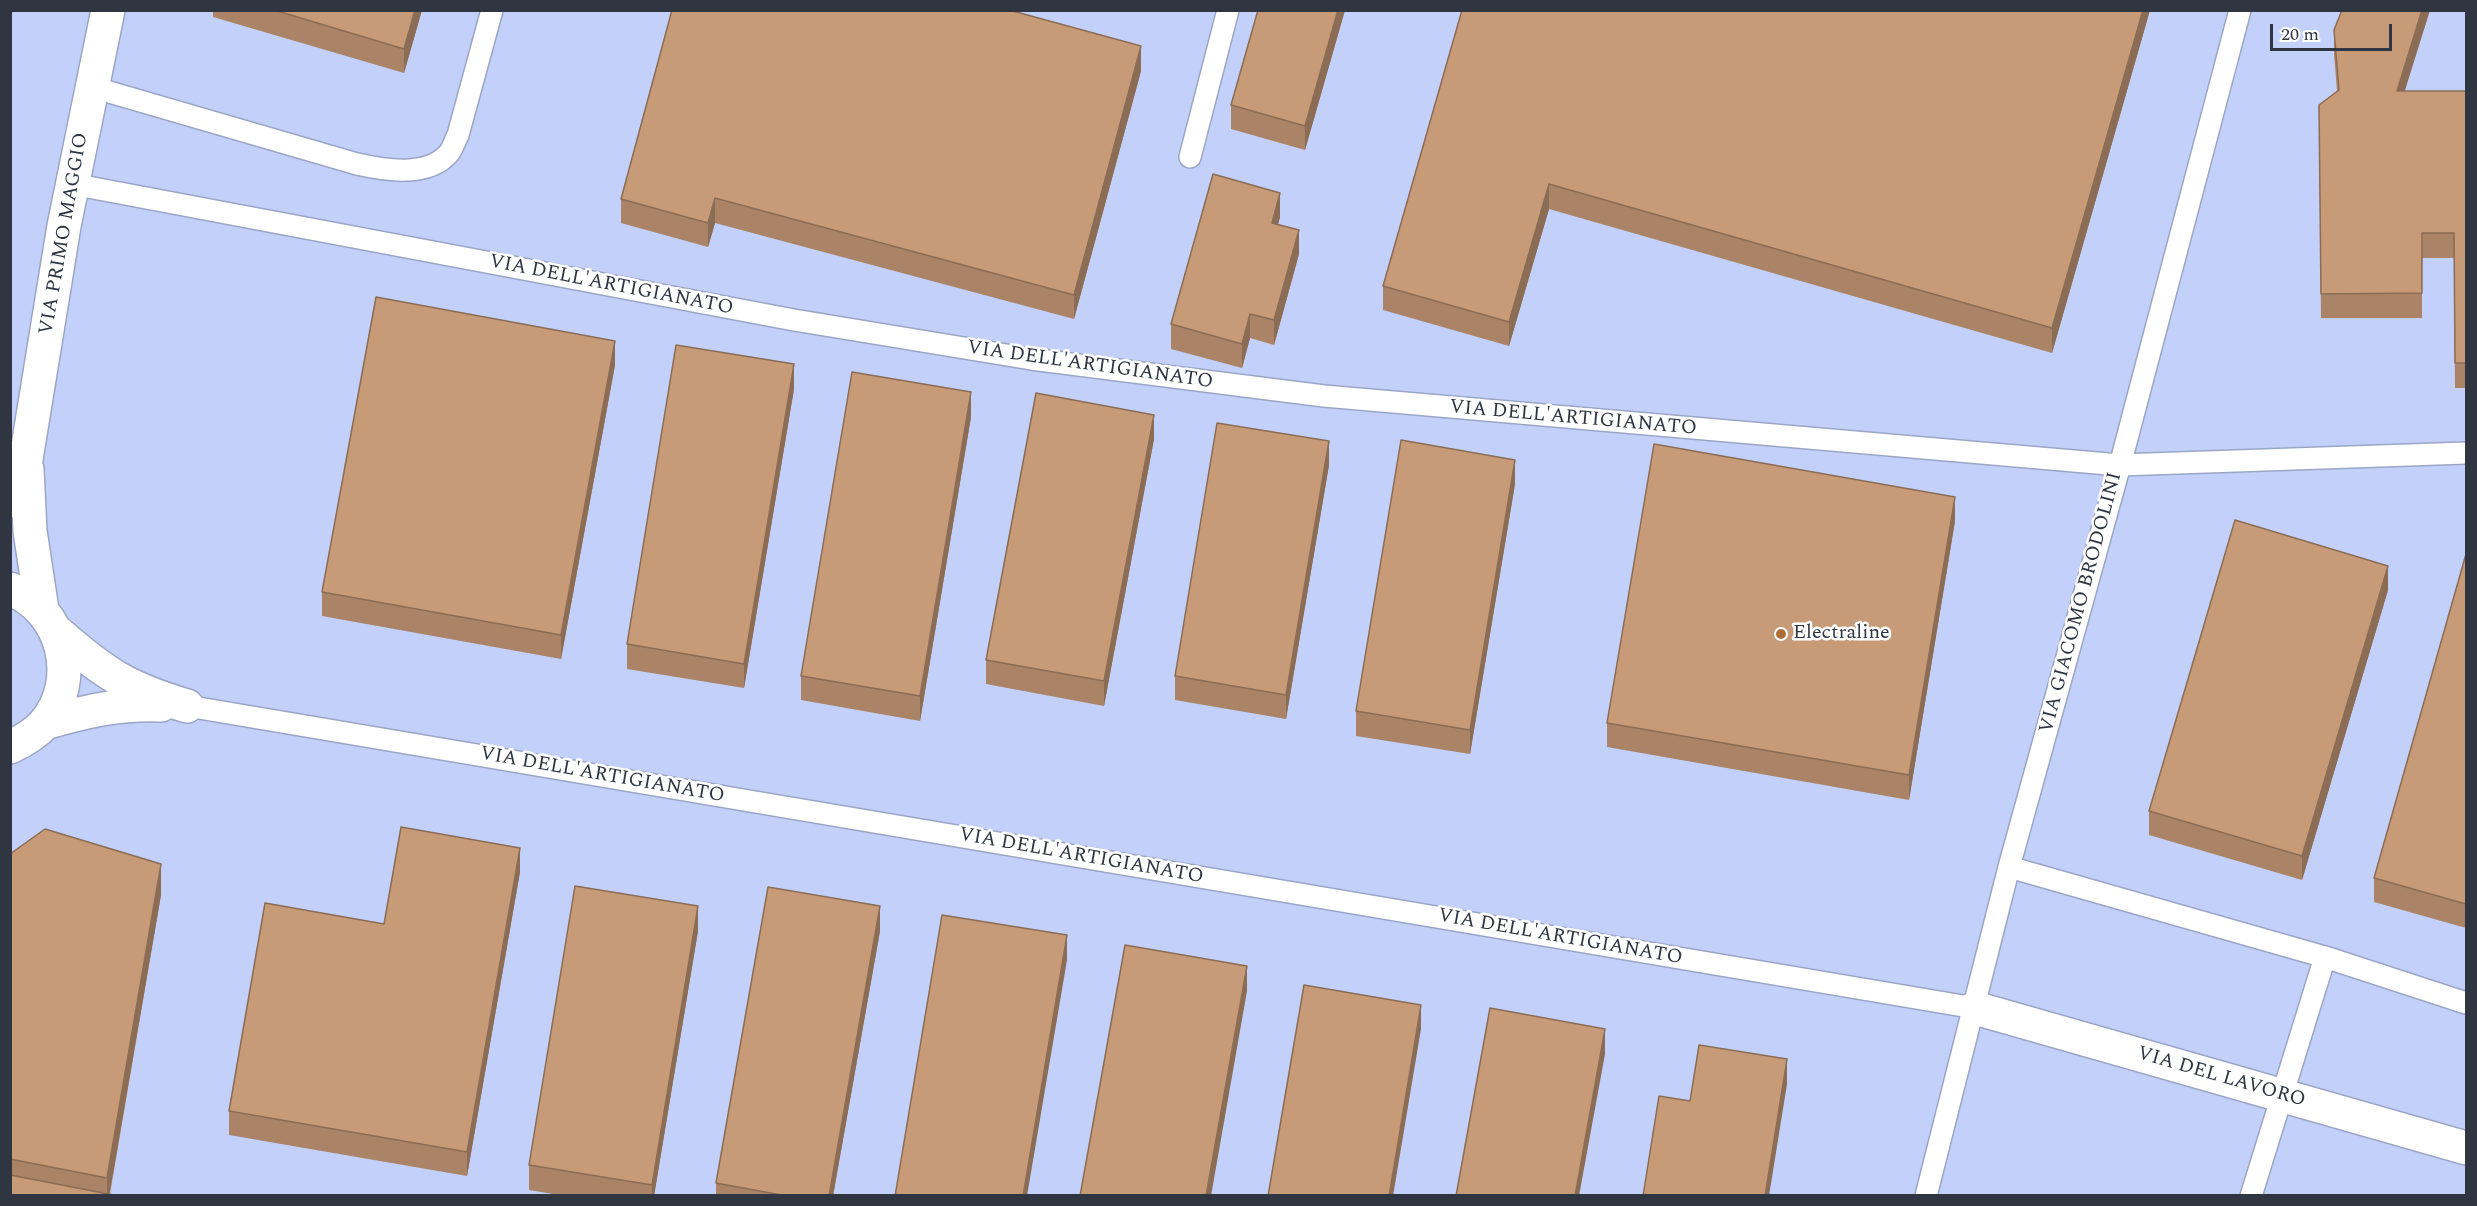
<!DOCTYPE html>
<html>
<head>
<meta charset="utf-8">
<style>
  body { margin:0 }
  #map { position:relative; width:2477px; height:1206px; overflow:hidden; background:#d5defa; font-family:Spectral,serif }
  canvas { display:block }
  .frame { position:absolute; inset:0; border:12px solid #303542; pointer-events:none }
  .scale { position:absolute; left:2270px; top:24px; width:122px; height:27px; box-sizing:border-box; border:3px solid #303542; border-top:0; padding-left:8px; font-size:18px; line-height:21px; white-space:nowrap; color:#303542; -webkit-text-stroke:4px #fff; paint-order:stroke }
</style>
</head>
<body>
<div id="map">
<canvas width="2477" height="1206"></canvas>
<div class="frame"></div>
<div class="scale">20 m</div>
</div>
<script>
const context = document.querySelector('canvas').getContext('2d');
context.lineJoin = 'round';
function paint(path, color) { context.fillStyle = color; context.fill(path, 'evenodd'); }
function stroke(path, color, width, dash) { context.strokeStyle = color; context.lineWidth = width; context.lineCap = dash ? 'butt' : 'round'; context.setLineDash(dash || []); context.stroke(path); }
function label(font, color, halo, rows, align = 'center') {
  context.font = font + ' Spectral,serif'; context.lineWidth = 5; context.setLineDash([]); context.textBaseline = 'middle'; context.strokeStyle = halo; context.fillStyle = color; for (const [text, x, y, turn = 0] of rows) {
    context.save(); context.translate(x, y); context.rotate((+turn || 0) * Math.PI / 180); context.textAlign = isNaN(turn) ? turn : align; if (halo) context.strokeText(text, 0, 0); context.fillText(text, 0, 0); context.restore();
  }
}
const built = new Path2D(`
  M 11,11 L 2466,11 L 2466,1195 L 11,1195 Z`);
const lane = new Path2D(`
  M 92,87 L 357,164 C 384,170 428,178 449,153 C 453,148 455,140 458,135 L 492,10
  M 1190,157 L 1228,10
  M 72,184 L 794,320 L 1031,359 L 1324,396 L 2120,465 L 2466,453
  M 187,706 L 1975,1008
  M 2009,867 L 2325,957 L 2466,1003
  M 1926,1196 L 2009,867 L 2120,465 L 2240,10
  M 2251,1196 L 2325,957`);
const street = new Path2D(`
  M 27,469 L 30,531 L 42,610
  M 10,501 L 26,459 L 64,226 L 108,10
  M 10,589 C 63,609 82,680 44,724 C 35,734 23,741 10,747
  M 57,632 C 104,673 126,688 187,706
  M 45,723 C 83,712 120,703 161,705
  M 1975,1008 L 2466,1148`);
const wall = new Path2D(`
  M 213,10 L 422,10 L 404,73 L 213,17 Z
  M 1345,10 L 1305,150 L 1231,129 L 1231,105 Z
  M 1462,10 L 2150,10 L 2052,353 L 1549,209 L 1509,346 L 1383,310 L 1383,286 Z
  M 2342,10 L 2430,10 L 2404,91 L 2466,91 L 2466,388 L 2455,388 L 2454,258 L 2422,258 L 2422,318 L 2321,318 L 2319,105 L 2337,91 L 2334,54 L 2334,30 Z
  M 1141,71 L 1074,319 L 715,223 L 708,247 L 621,223 L 621,199 Z
  M 1280,217 L 1278,224 L 1299,254 L 1274,345 L 1250,338 L 1242,368 L 1171,349 L 1171,324 Z
  M 615,365 L 561,659 L 322,616 L 322,592 Z
  M 794,389 L 744,688 L 627,669 L 627,644 Z
  M 971,417 L 920,721 L 801,700 L 801,676 Z
  M 1154,439 L 1104,706 L 986,684 L 986,660 Z
  M 1329,465 L 1286,719 L 1175,700 L 1175,676 Z
  M 1515,484 L 1470,754 L 1356,736 L 1356,711 Z
  M 1955,521 L 1909,800 L 1607,747 L 1607,723 Z
  M 2466,554 L 2466,928 L 2374,902 L 2374,878 Z
  M 2388,590 L 2302,880 L 2149,835 L 2149,811 Z
  M 10,854 L 161,895 L 110,1194 L 10,1196 Z
  M 520,872 L 467,1176 L 229,1135 L 229,1111 L 384,924 Z
  M 698,931 L 654,1196 L 565,1196 L 529,1190 L 529,1165 Z
  M 880,931 L 833,1196 L 716,1196 L 716,1183 Z`);
const shadedWall = new Path2D(`
  M 10,10 L 13,10 L 10,21 Z
  M 415,10 L 422,10 L 404,73 L 404,49 Z
  M 1338,10 L 1345,10 L 1305,150 L 1305,126 Z
  M 2143,10 L 2150,10 L 2052,353 L 2052,328 Z
  M 2422,10 L 2430,10 L 2397,116 L 2397,91 Z
  M 1141,46 L 1141,71 L 1074,319 L 1074,295 Z
  M 1549,184 L 1549,209 L 1509,346 L 1509,322 Z
  M 1280,193 L 1280,217 L 1272,247 L 1272,223 Z
  M 715,198 L 715,223 L 708,247 L 708,223 Z
  M 1299,230 L 1299,254 L 1274,345 L 1274,320 Z
  M 1250,314 L 1250,338 L 1242,368 L 1242,344 Z
  M 615,341 L 615,365 L 561,659 L 561,635 Z
  M 794,364 L 794,389 L 744,688 L 744,664 Z
  M 971,392 L 971,417 L 920,721 L 920,696 Z
  M 1154,415 L 1154,439 L 1104,706 L 1104,681 Z
  M 1329,441 L 1329,465 L 1286,719 L 1286,695 Z
  M 1515,460 L 1515,484 L 1470,754 L 1470,730 Z
  M 1955,497 L 1955,521 L 1909,800 L 1909,775 Z
  M 2388,566 L 2388,590 L 2302,880 L 2302,856 Z
  M 520,848 L 520,872 L 467,1176 L 467,1152 Z
  M 161,864 L 161,895 L 109,1196 L 107,1196 L 107,1178 Z
  M 698,906 L 698,931 L 654,1196 L 652,1196 L 652,1185 Z
  M 880,906 L 880,931 L 833,1196 L 829,1196 Z
  M 1067,935 L 1067,960 L 1027,1196 L 1023,1196 Z
  M 1247,966 L 1247,991 L 1211,1196 L 1206,1196 Z
  M 1421,1005 L 1421,1029 L 1393,1196 L 1389,1196 Z
  M 1605,1029 L 1605,1054 L 1579,1196 L 1575,1196 Z
  M 1787,1059 L 1787,1084 L 1769,1196 L 1765,1196 Z`);
const building = new Path2D(`
  M 274,10 L 415,10 L 404,49 Z
  M 672,10 L 1009,10 L 1141,46 L 1074,295 L 715,198 L 708,223 L 621,199 Z
  M 1258,10 L 1338,10 L 1305,126 L 1231,105 Z
  M 1462,10 L 2143,10 L 2052,328 L 1549,184 L 1509,322 L 1383,286 Z
  M 2342,10 L 2422,10 L 2397,91 L 2466,91 L 2466,363 L 2455,363 L 2454,233 L 2422,233 L 2422,293 L 2321,294 L 2319,105 L 2339,90 L 2334,30 Z
  M 1213,174 L 1280,193 L 1272,223 L 1299,230 L 1274,320 L 1250,314 L 1242,344 L 1171,324 Z
  M 376,297 L 615,341 L 561,635 L 322,592 Z
  M 676,345 L 794,364 L 744,664 L 627,644 Z
  M 852,372 L 971,392 L 920,696 L 801,676 Z
  M 1036,393 L 1154,415 L 1104,681 L 986,660 Z
  M 1217,423 L 1329,441 L 1286,695 L 1175,676 Z
  M 1401,440 L 1515,460 L 1470,730 L 1356,711 Z
  M 1654,444 L 1955,497 L 1909,775 L 1607,723 Z
  M 2235,520 L 2388,566 L 2302,856 L 2149,811 Z
  M 2466,554 L 2466,904 L 2374,878 Z
  M 401,827 L 520,848 L 467,1152 L 229,1111 L 265,903 L 384,924 Z
  M 45,829 L 161,864 L 107,1178 L 10,1159 L 10,854 Z
  M 575,886 L 698,906 L 652,1185 L 529,1165 Z
  M 768,887 L 880,906 L 829,1196 L 787,1196 L 716,1183 Z
  M 942,915 L 1067,935 L 1023,1196 L 895,1196 Z
  M 1125,945 L 1247,966 L 1206,1196 L 1080,1196 Z
  M 1304,985 L 1421,1005 L 1389,1196 L 1268,1196 Z
  M 1490,1008 L 1605,1029 L 1575,1196 L 1456,1196 Z
  M 1699,1045 L 1787,1059 L 1765,1196 L 1643,1196 L 1659,1096 L 1690,1101 Z
  M 10,1175 L 119,1196 L 10,1196 Z`);
const markers = [
  [1781,634,6,"#ae6d37"]
];
const streetNames = [
  ["VIA PRIMO MAGGIO",65,234,-80],
  ["VIA DELL'ARTIGIANATO",611,286,11],
  ["VIA DELL'ARTIGIANATO",1090,366,8],
  ["VIA DELL'ARTIGIANATO",1573,419,5],
  ["VIA GIACOMO BRODOLINI",2082,603,-75],
  ["VIA DELL'ARTIGIANATO",602,776,10],
  ["VIA DELL'ARTIGIANATO",1081,857,10],
  ["VIA DELL'ARTIGIANATO",1560,938,10],
  ["VIA DEL LAVORO",2221,1078,16]
];
const poiNames = [
  ["Electraline",1793,634]
];
paint(built, '#c3d1fa');
stroke(lane, '#9ba6c7', 24);
stroke(street, '#9ba6c7', 36);
stroke(lane, '#fff', 21);
stroke(street, '#fff', 33);
paint(wall, '#ab8467');
paint(shadedWall, '#8b6c54');
paint(building, '#c79a78');
stroke(building, '#8b6c54', 1.5);
for (const [x, y, r, color] of markers) { const dot = new Path2D(); dot.arc(x, y, r, 0, 2 * Math.PI); context.fillStyle = color; context.fill(dot); stroke(dot, '#fff', 2); }
label('20px', '#303542', '#fff', streetNames);
label('20px', '#303542', '#fff', poiNames, 'left');
</script>
</body>
</html>
